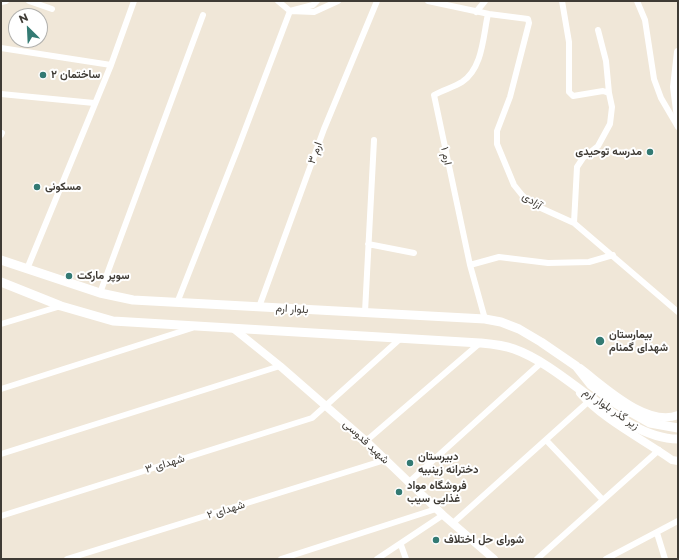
<!DOCTYPE html>
<html>
<head>
<meta charset="utf-8">
<style>
  body { margin:0 }
  #map { position:relative; width:679px; height:560px; overflow:hidden; background:#f0e7d8; font-family:Montserrat,sans-serif }
  canvas { display:block }
  .frame { position:absolute; inset:0; border:2px solid #3f3b35; pointer-events:none }
  .north { position:absolute; left:8px; top:8px; width:40px; height:40px; box-sizing:border-box; background:#fff; border:1px solid #b2b1ae; border-radius:50%; rotate:336deg; font-size:11px; font-weight:700; line-height:16px; text-align:center; color:#3f3b35 }
  .north::after { content:''; display:block; margin:auto; width:14px; height:18px; background:#337a73; clip-path:polygon(50% 0,100% 100%,50% 72%,0 100%) }
</style>
</head>
<body>
<div id="map">
<canvas width="679" height="560"></canvas>
<div class="frame"></div>
<div class="north">N</div>
</div>
<script>
const context = document.querySelector('canvas').getContext('2d');
context.lineJoin = 'round';
function stroke(path, color, width, dash) { context.strokeStyle = color; context.lineWidth = width; context.lineCap = dash ? 'butt' : 'round'; context.setLineDash(dash || []); context.stroke(path); }
function label(font, color, halo, rows, align = 'center') {
  context.font = font + ' Montserrat,Vazirmatn,sans-serif'; context.lineWidth = 4; context.setLineDash([]); context.textBaseline = 'middle'; context.strokeStyle = halo; context.fillStyle = color; for (const [text, x, y, turn = 0] of rows) {
    context.save(); context.translate(x, y); context.rotate((+turn || 0) * Math.PI / 180); context.textAlign = isNaN(turn) ? turn : align; if (halo) context.strokeText(text, 0, 0); context.fillText(text, 0, 0); context.restore();
  }
}
const minor = new Path2D(`
  M 29,1 L 52,9
  M 278,1 L 290,11 L 314,12 L 338,1
  M 428,1 L 489,14 L 528,19 L 529,23 L 510,97 L 497,131 L 497,144 L 514,185 L 522,195 L 532,204 L 574,223 L 678,312
  M 562,1 L 569,42 L 569,92 L 573,96 L 603,91 L 609,93
  M 637,1 L 645,20 L 654,79 L 661,98 L 678,127
  M 1,2 L 6,1
  M 476,12 L 485,1
  M 1,48 L 111,65
  M 1,94 L 94,103
  M 1,135 L 2,133
  M 574,223 L 577,167 L 583,158 L 598,146 L 610,124 L 612,107 L 609,93 L 606,61 L 598,30
  M 368,244 L 414,253
  M 470,265 L 499,257 L 548,263 L 589,262 L 613,255
  M 27,269 L 111,65 L 134,1
  M 100,293 L 203,15
  M 177,303 L 238,148 L 290,11 L 313,5 L 317,1
  M 259,307 L 324,129 L 377,1
  M 365,312 L 374,140
  M 485,319 L 470,265 L 434,95 C 443,90 454,87 462,82 C 483,68 483,36 488,14
  M 1,324 L 61,306
  M 1,389 L 192,328
  M 546,440 L 603,500
  M 366,441 L 480,343
  M 1,454 L 280,366
  M 408,483 L 542,362
  M 1,516 L 312,418 L 401,338
  M 453,523 L 588,402
  M 657,533 L 665,559
  M 401,545 L 406,559
  M 67,559 L 385,460
  M 281,559 L 436,509
  M 377,559 L 443,515
  M 537,559 L 659,450
  M 606,559 L 678,521`);
const tertiary = new Path2D(`
  M 678,52 L 674,87 L 678,118
  M 234,329 L 280,366 L 366,441 L 443,515 L 494,559
  M 580,368 C 604,386 646,427 678,415
  M 580,393 C 605,421 641,438 672,460 L 678,461`);
const secondary = new Path2D(`
  M 1,260 L 100,293 L 133,300 L 485,319 L 501,322 L 519,329 L 541,342 L 576,366 L 591,385 L 615,403 L 650,423 L 678,428
  M 1,282 L 61,306 L 113,321 L 480,343 C 491,344 503,345 514,349 C 568,368 623,439 678,439`);
const markers = [
  [43,75,4,"#337a73"],
  [650,152,4,"#337a73"],
  [37,187,4,"#337a73"],
  [69,276,4,"#337a73"],
  [600,341,5,"#337a73"],
  [410,463,4,"#337a73"],
  [399,492,4,"#337a73"],
  [436,540,4,"#337a73"]
];
const poiNames = [
  ["ساختمان ۲",51,75],
  ["مدرسه توحیدی",642,152,"right"],
  ["مسکونی",45,187],
  ["سوپر مارکت",77,276],
  ["بیمارستان",609,335],
  ["شهدای گمنام",609,348],
  ["دبیرستان",418,457],
  ["دخترانه زینبیه",418,470],
  ["فروشگاه مواد",407,486],
  ["غذایی سیب",407,499],
  ["شورای حل اختلاف",444,540]
];
const streetNames = [
  ["ارم ۳",315,153,-70],
  ["ارم ۱",446,156,78],
  ["آزادی",532,201,34],
  ["بلوار ارم",292,309,3],
  ["زیر گذر بلوار ارم",611,409,34],
  ["شهید قدوسی",366,442,43],
  ["شهدای ۳",165,464,-17],
  ["شهدای ۲",226,510,-17]
];
stroke(minor, '#fff', 6);
stroke(tertiary, '#fff', 8);
stroke(secondary, '#fff', 9);
for (const [x, y, r, color] of markers) { const dot = new Path2D(); dot.arc(x, y, r, 0, 2 * Math.PI); context.fillStyle = color; context.fill(dot); stroke(dot, '#fff', 1.5); }
label('bold 11px', '#3f3b35', '#fff', poiNames, 'left');
label('11px', '#3f3b35', '#fff', streetNames);
</script>
</body>
</html>
